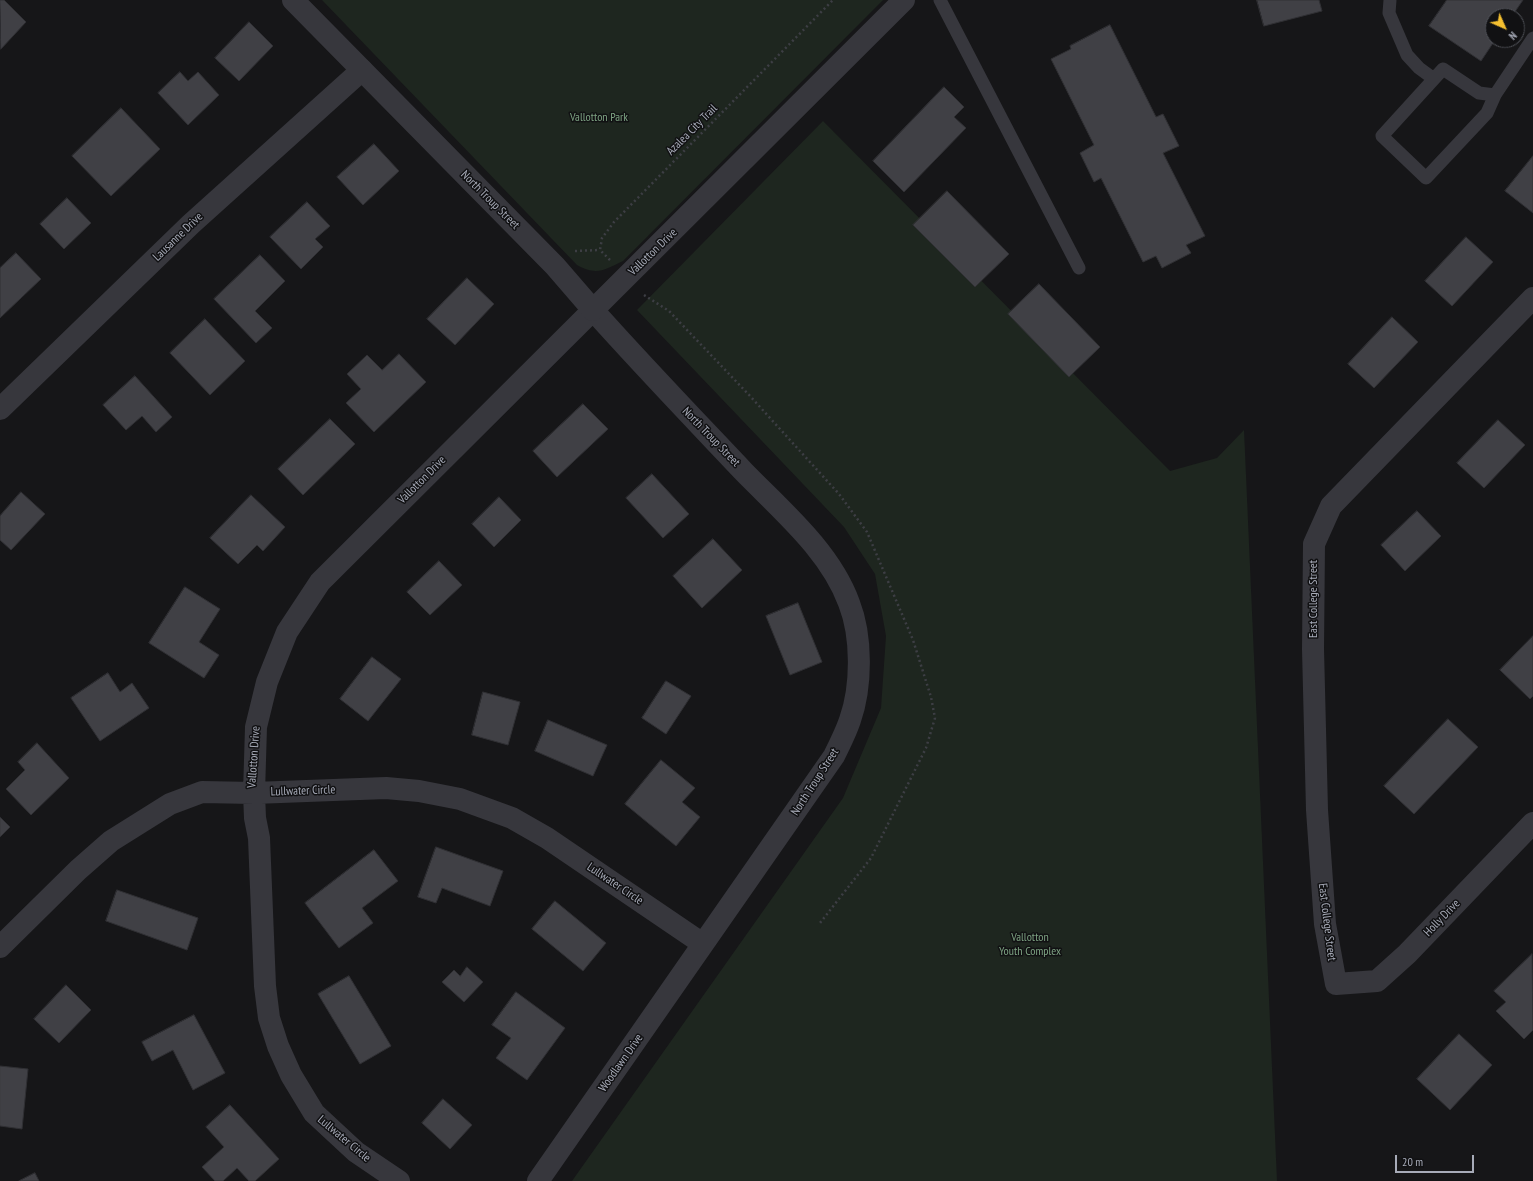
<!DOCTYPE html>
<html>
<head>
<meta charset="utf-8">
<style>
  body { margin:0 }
  #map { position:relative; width:1533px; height:1181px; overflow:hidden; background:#161618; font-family:"PT Sans Narrow",sans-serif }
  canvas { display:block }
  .north { position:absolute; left:1485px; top:8px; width:40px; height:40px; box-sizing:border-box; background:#111113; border:1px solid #4d4f55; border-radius:50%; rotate:135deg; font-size:11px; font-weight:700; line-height:16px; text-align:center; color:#a7abb8 }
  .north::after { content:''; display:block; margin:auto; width:14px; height:18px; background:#f5c030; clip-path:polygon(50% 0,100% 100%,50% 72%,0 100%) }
  .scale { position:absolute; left:1395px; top:1155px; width:79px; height:18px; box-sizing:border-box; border:2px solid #a7abb8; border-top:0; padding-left:5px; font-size:12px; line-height:14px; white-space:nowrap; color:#a7abb8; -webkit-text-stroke:3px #111113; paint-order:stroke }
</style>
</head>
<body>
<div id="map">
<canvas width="1533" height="1181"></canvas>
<div class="north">N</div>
<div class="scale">20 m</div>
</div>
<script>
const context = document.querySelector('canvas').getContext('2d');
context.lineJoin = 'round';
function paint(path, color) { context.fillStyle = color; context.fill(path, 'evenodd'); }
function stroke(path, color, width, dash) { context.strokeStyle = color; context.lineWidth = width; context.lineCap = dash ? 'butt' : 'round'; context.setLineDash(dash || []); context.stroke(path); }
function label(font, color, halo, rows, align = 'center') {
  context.font = font + ' "PT Sans Narrow",sans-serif'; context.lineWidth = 3; context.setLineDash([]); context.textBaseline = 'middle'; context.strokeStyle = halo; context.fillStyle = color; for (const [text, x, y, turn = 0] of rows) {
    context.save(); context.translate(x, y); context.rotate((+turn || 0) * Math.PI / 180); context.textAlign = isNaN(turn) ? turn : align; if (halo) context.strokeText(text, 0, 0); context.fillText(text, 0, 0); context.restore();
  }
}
const green = new Path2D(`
  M 322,0 L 883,0 L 623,261 C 604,270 597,276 577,265 Z
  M 823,121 L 1170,471 L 1217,458 L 1244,430 L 1277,1181 L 572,1181 L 843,798 L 881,708 L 886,636 L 875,574 L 844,527 L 637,310 Z`);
const building = new Path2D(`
  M 0,0 L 4,0 L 26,22 L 1,49 Z
  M 1257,0 L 1319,0 L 1322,11 L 1264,26 Z
  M 1447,0 L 1523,0 L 1512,16 L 1493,16 L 1493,40 L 1495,40 L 1481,61 L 1429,26 Z
  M 249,22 L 273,46 L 239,81 L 215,58 Z
  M 1110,25 L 1156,117 L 1163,114 L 1179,146 L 1163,153 L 1205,236 L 1186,245 L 1191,253 L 1162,268 L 1156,256 L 1143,262 L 1101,178 L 1094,182 L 1080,153 L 1094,145 L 1051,59 L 1071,49 L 1070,46 Z
  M 180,72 L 188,81 L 198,72 L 219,95 L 188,125 L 158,93 Z
  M 944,87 L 964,107 L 954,117 L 966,128 L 904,192 L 873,161 Z
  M 121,108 L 160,149 L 111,196 L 72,156 Z
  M 374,144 L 399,171 L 363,205 L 337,177 Z
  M 1533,156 L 1533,213 L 1505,191 Z
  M 947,191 L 1009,254 L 975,287 L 913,225 Z
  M 67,198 L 91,223 L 64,249 L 40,224 Z
  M 307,202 L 330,226 L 315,239 L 323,247 L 301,269 L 270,237 Z
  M 1466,237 L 1493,262 L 1452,306 L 1425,281 Z
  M 16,253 L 41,279 L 0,318 L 0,268 Z
  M 260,255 L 285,281 L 255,311 L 272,328 L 256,343 L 214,299 Z
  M 467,278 L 494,304 L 455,345 L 427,319 Z
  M 1039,284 L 1100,347 L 1069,377 L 1008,314 Z
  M 1392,317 L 1418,342 L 1374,388 L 1348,364 Z
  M 205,319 L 245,361 L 210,395 L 170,353 Z
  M 399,354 L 426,382 L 374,432 L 346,403 L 361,389 L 347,374 L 367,355 L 382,370 Z
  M 135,376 L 172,417 L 156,432 L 142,416 L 126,430 L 103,405 Z
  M 583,404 L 608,429 L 557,477 L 533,451 Z
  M 330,419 L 355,444 L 303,495 L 278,469 Z
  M 1498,420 L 1525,445 L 1484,488 L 1457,463 Z
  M 652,474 L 689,514 L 663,538 L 626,498 Z
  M 21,492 L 45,514 L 11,550 L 0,540 L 0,516 Z
  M 251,495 L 285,527 L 263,551 L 257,545 L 238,564 L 210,538 Z
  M 499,497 L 521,520 L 494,547 L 472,524 Z
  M 1417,511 L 1441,536 L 1405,571 L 1381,545 Z
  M 713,539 L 742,570 L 702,608 L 673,576 Z
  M 439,561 L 462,585 L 430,615 L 407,592 Z
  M 185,587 L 220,609 L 199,642 L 219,655 L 204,678 L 149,643 Z
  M 798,603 L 822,662 L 790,675 L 766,616 Z
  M 1533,636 L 1533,696 L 1530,699 L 1500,670 Z
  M 372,657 L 401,679 L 368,721 L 340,699 Z
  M 108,673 L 120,692 L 132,683 L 149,708 L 100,741 L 71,698 Z
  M 666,681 L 691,696 L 666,734 L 642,718 Z
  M 483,692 L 520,702 L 508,745 L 472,735 Z
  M 1448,719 L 1478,747 L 1414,814 L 1384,786 Z
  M 548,720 L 607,745 L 593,776 L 535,751 Z
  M 37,743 L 69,778 L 31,815 L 6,789 L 25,770 L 18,762 Z
  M 661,760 L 695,788 L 682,802 L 700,817 L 676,846 L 625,804 Z
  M 0,817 L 10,827 L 0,837 Z
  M 436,847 L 503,871 L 490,906 L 442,888 L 436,903 L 418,897 Z
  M 374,850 L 398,881 L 362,908 L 373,923 L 339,948 L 305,903 Z
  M 117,890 L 198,918 L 187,950 L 106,921 Z
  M 555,901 L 606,943 L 583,971 L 532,929 Z
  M 1532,954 L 1533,1030 L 1524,1039 L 1496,1011 L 1506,1002 L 1494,991 Z
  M 467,967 L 483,982 L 464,1002 L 442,982 L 454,970 L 460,976 Z
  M 349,976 L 391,1046 L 360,1064 L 318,994 Z
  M 66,985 L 91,1010 L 59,1043 L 34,1019 Z
  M 516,992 L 565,1028 L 527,1080 L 496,1058 L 511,1038 L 492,1025 Z
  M 194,1015 L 225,1073 L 193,1090 L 173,1050 L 152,1061 L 142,1042 Z
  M 1459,1034 L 1492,1065 L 1450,1110 L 1417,1079 Z
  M 0,1066 L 28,1069 L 22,1129 L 0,1126 Z
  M 443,1099 L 472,1125 L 450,1149 L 422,1123 Z
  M 230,1105 L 279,1159 L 255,1181 L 249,1181 L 237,1168 L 223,1181 L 215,1181 L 202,1167 L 224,1147 L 206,1127 Z
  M 35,1173 L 39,1181 L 19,1181 Z`);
const path = new Path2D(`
  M 575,251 L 600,250
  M 610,260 L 600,250 L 602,238 L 614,222 L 833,0
  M 644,295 L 669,311 L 750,396 L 839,494 L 867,532 L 913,640 L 931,697 L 935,718 L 926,748 L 871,858 L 820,923`);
const service = new Path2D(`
  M 940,0 L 1079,268
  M 1390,0 L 1389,13 L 1407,55 L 1419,68 L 1434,79
  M 1495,95 L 1479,93 L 1443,69 L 1382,136 L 1426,178 L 1487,113 L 1495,95 L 1533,38`);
const minor = new Path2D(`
  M 1533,298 L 1331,506 L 1314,544 L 1313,649 L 1317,810 L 1325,924 L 1336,984 L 1377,981 L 1407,954 L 1533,823
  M 0,409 L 191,224 L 362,70
  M 0,947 L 78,870 L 111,841 L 170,804 L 202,792 L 254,793 L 386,788 L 419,791 L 460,799 L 512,818 L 547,838 L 703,944
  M 399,1181 L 356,1152 L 314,1113 L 291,1075 L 278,1046 L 269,1018 L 265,986 L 259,838 L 255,818 L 254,793 L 256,727 L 267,682 L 287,632 L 320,582 L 593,310 C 642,365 693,418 744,472 C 782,511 830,551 849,603 C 862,636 862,686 850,720 C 846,732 840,744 834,756 L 538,1181`);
const tertiary = new Path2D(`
  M 293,0 L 555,266 L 593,310 L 904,0`);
const parkNames = [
  ["Vallotton Park",599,118],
  ["Vallotton",1030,938],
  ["Youth Complex",1030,952]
];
const streetNames = [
  ["Azalea City Trail",692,130,-45],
  ["North Troup Street",490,200,45],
  ["Lausanne Drive",178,237,-44],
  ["Vallotton Drive",653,252,-44],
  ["North Troup Street",711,437,46],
  ["Vallotton Drive",422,480,-45],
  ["East College Street",1314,599,-90],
  ["Vallotton Drive",254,757,-86],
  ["North Troup Street",815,782,-57],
  ["Lullwater Circle",303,791,-2],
  ["Lullwater Circle",615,884,34],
  ["Holly Drive",1442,918,-46],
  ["East College Street",1327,922,83],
  ["Woodlawn Drive",621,1063,-55],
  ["Lullwater Circle",344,1139,40]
];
paint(green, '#1e261f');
paint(building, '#404045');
stroke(building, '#303034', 1);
stroke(path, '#3d3e44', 2.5, [2, 3]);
stroke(service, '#37373d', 13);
stroke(minor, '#37373d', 22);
stroke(tertiary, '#37373d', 22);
label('12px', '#7ea383', '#111113', parkNames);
label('12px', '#a7abb8', '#111113', streetNames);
</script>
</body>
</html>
